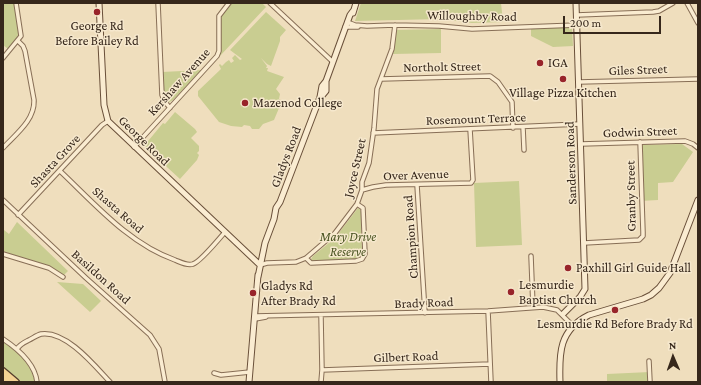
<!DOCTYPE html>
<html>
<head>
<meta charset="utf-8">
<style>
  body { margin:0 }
  #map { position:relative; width:701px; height:385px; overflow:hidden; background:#efdebd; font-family:"Crimson Pro",serif }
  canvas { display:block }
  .frame { position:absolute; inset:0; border:4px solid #36271b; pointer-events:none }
  .north { position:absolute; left:653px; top:337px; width:40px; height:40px; -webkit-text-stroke:3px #f6e8cd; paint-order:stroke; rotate:358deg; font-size:11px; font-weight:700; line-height:16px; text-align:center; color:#36271b }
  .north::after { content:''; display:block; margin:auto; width:14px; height:18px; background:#36271b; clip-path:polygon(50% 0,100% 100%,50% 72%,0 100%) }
  .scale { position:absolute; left:563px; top:16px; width:98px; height:18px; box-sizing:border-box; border:2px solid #36271b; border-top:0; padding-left:5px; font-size:12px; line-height:14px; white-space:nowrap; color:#36271b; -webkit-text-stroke:3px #f6e8cd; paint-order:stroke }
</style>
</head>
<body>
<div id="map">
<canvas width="701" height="385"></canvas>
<div class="frame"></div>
<div class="north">N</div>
<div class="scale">200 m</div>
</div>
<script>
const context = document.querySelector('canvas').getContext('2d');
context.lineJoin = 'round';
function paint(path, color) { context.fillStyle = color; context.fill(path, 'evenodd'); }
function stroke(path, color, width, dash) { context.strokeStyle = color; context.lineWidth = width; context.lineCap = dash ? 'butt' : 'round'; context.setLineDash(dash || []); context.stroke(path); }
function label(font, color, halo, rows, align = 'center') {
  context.font = font + ' "Crimson Pro",serif'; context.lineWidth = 3; context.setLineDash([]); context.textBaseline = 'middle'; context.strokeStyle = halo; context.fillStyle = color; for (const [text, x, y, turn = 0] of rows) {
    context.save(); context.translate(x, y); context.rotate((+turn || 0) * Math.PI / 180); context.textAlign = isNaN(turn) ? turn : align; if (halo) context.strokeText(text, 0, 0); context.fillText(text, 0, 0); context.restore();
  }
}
const green = new Path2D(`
  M 3,3 L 14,3 C 18,22 25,35 8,49 L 3,45 Z
  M 232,3 L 262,3 L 266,7 L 219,57 L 219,17 Z
  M 361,3 L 501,3 L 503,22 L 472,23 L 441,19 L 355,21 Z
  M 266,12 L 286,30 L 280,37 L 280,41 L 271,66 L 267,64 L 261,58 L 267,66 L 266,68 L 268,68 L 267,71 L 284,77 L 276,89 L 280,94 L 279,99 L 282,101 L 274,120 L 263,124 L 259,129 L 252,129 L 250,126 L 244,125 L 242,127 L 231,126 L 219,122 L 198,96 L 198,91 L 221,69 L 219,65 L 220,64 L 222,66 L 226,62 L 229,60 L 231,63 L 234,61 L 232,58 L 235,55 L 240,60 L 242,59 L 230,50 Z
  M 569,27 L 572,29 L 573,46 L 553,47 L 531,36 L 531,29 Z
  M 441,29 L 441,53 L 393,54 L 395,47 L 395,30 Z
  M 202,70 L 173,100 L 168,103 C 161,95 163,81 162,72 Z
  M 175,112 L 195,129 L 197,132 L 191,138 L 199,146 L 199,151 L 197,153 L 199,155 L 197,160 L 180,179 L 144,146 L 163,123 L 165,124 Z
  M 682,144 L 693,152 L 673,182 L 658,183 L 658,200 L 640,201 L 639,145 Z
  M 519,181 L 522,245 L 476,247 L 474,183 Z
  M 358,208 L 360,209 L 361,212 L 362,254 L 361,256 L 357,259 L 312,261 L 311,259 L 313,256 L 335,238 Z
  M 17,222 L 68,271 L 64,275 L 3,251 L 4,230 L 9,234 Z
  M 57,282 L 83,284 L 101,301 L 90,312 Z
  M 3,342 C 18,351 32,364 35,382 L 16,382 L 3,371 Z
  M 650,372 L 650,382 L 607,382 L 607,374 Z`);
const street = new Path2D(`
  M 158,3 L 162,95 L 165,102 L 170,108
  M 270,3 L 333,62
  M 687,3 L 698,23
  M 577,15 L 653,12 L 659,11 L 673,3
  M 347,22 L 355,25 L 367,26 L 395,25 L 439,26 L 472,29 L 577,25
  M 345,27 L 358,27
  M 3,58 L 21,36 L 16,3
  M 381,79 L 490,76 L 498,82 L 512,102 L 513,128
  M 579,82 L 698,79
  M 523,127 L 524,150
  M 373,133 L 580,124
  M 581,144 L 685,141 L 693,144 L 698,148
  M 134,147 L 217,56 L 219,51 L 219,16 L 229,3
  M 3,148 C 16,134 35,120 34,100 L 25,51 L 23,46 L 18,41
  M 60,171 C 94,203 129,244 175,260 C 180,262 187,266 193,264 C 200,262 219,239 225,232
  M 417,185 L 425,313
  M 362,190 L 373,187 L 386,185 L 471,183 L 473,180 L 470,129
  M 3,200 L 86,278 L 150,335 L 159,349 L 165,382
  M 18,215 L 102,125 L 108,121
  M 584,243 L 639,240 L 643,236 L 643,232 L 640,142
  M 3,254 L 49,268 L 63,277
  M 531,256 L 533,307
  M 306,258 L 311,263 L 356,261 L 362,259 L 365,254 L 363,208 L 357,204
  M 260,265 L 267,263 L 296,262 L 306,258 L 335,233 L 357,204 L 362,190 L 362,182 L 369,163 L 374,128 L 377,89 L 392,49 L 395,25
  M 488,311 L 491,382
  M 255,316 L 488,311 L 543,307 L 557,310 L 573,326
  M 321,316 L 322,370 L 321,382
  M 255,319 L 266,317
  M 3,339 C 18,349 35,363 37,382
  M 17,349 C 20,344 25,342 29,340 C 33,338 37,335 41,334 C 66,330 95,366 110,382
  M 649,361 L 650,382
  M 322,370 L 490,364
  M 214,373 L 221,375 L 250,372`);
const secondary = new Path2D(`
  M 99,3 L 104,105 L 108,121 L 260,265
  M 353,13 L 356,3
  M 321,97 L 326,91 L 326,81
  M 258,277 L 265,243 L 274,219 L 276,208 L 280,202 L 320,97 L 322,86 L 326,81 L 350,15 L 353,11
  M 563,314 L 580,297 L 585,289 L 576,3
  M 249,382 L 258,275
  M 560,382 C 559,353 559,330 589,315 L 643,299 L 651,295 L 659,288 L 670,273 L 698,200`);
const primary = new Path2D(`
  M 3,371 L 16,382
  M 3,376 L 9,382`);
const markers = [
  [97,12,4,"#98242a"],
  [540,63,4,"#98242a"],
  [563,79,4,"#98242a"],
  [245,103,4,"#98242a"],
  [568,268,4,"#98242a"],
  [511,292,4,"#98242a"],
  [253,293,4,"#98242a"],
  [615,310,4,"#98242a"]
];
const streetNames = [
  ["Willoughby Road",472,16,1],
  ["Northolt Street",442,67,-1],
  ["Giles Street",638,70,-2],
  ["Kershaw Avenue",179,82,-48],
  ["Rosemount Terrace",476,119,-2],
  ["Godwin Street",640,132,-2],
  ["George Road",144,141,44],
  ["Gladys Road",286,157,-69],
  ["Shasta Grove",55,161,-47],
  ["Sanderson Road",571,163,-92],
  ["Joyce Street",355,168,-77],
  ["Over Avenue",416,175,-2],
  ["Granby Street",631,196,-91],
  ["Shasta Road",118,210,41],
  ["Champion Road",411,237,-94],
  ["Basildon Road",101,277,42],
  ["Brady Road",424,303,-2],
  ["Gilbert Road",406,357,-2]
];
const poiNames = [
  ["George Rd",97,26,"center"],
  ["Before Bailey Rd",97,41,"center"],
  ["IGA",548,63],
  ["Village Pizza Kitchen",563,93,"center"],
  ["Mazenod College",253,103],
  ["Paxhill Girl Guide Hall",576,268],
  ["Lesmurdie",519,285],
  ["Baptist Church",519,300],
  ["Gladys Rd",261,286],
  ["After Brady Rd",261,301],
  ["Lesmurdie Rd Before Brady Rd",615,324,"center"]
];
const parkNames = [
  ["Mary Drive",348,237],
  ["Reserve",348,252]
];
paint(green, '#c9cd91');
stroke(street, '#876e56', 5.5);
stroke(secondary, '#694f39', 7);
stroke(primary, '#543c2b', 8);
stroke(street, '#faecd1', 3.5);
stroke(secondary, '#faecd1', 5);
stroke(primary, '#f4d293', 5.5);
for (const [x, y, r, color] of markers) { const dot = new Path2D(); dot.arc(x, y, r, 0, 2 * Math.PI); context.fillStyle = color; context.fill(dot); stroke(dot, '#f6e8cd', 1.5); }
label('13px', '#36271b', '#f6e8cd', streetNames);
label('13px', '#36271b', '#f6e8cd', poiNames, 'left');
label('italic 13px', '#495321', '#f6e8cd', parkNames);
</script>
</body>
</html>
